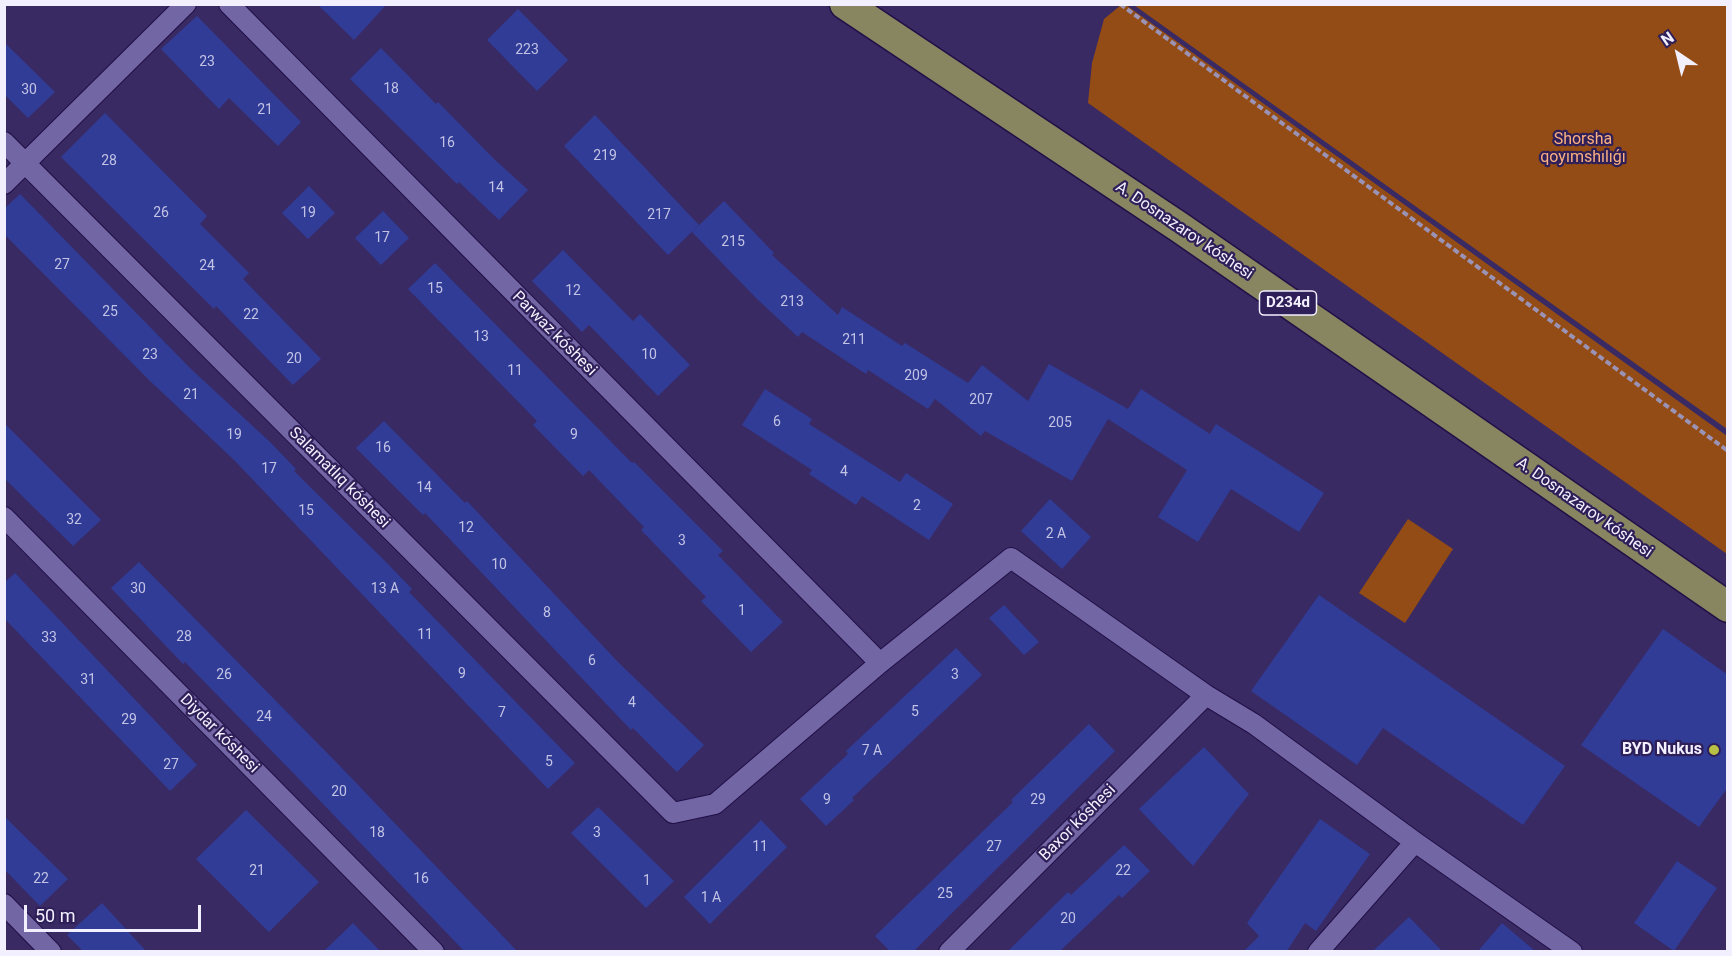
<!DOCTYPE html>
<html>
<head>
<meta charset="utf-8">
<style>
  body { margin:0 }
  #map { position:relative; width:1732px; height:956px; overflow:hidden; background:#392a63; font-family:Roboto,sans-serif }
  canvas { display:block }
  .frame { position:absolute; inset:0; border:6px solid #f2f0fe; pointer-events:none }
  .north { position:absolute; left:1648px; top:24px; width:60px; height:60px; -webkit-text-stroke:4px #2f1f58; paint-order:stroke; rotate:325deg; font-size:16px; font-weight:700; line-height:24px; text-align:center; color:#f2f0fe }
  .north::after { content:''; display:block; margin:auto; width:21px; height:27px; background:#f2f0fe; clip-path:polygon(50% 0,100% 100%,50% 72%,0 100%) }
  .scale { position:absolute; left:24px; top:905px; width:177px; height:27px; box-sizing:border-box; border:3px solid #f2f0fe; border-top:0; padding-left:8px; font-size:18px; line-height:21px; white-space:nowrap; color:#f2f0fe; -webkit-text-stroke:4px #2f1f58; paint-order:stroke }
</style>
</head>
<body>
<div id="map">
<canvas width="1732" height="956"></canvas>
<div class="frame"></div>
<div class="north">N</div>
<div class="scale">50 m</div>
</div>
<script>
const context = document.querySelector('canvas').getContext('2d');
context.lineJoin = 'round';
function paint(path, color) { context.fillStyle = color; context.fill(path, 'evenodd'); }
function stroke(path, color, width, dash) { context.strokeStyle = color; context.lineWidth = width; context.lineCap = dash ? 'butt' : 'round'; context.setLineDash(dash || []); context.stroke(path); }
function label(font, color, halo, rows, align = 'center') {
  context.font = font + ' Roboto,sans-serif'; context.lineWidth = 4.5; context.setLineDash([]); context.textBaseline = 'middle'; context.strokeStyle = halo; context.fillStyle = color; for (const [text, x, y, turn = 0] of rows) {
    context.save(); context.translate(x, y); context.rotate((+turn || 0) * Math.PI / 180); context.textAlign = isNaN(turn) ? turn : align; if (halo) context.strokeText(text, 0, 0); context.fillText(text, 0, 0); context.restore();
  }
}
const green = new Path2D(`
  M 1121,5 L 1126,5 L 1727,436 L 1727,554 L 1088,103 L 1092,63 L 1104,19 Z
  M 1134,5 L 1727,5 L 1727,429 Z
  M 1408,519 L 1453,549 L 1405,623 L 1359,593 Z`);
const building = new Path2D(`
  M 317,4 L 387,4 L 354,40 Z
  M 518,9 L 568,60 L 537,91 L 487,40 Z
  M 197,16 L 301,122 L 278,146 L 229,98 L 219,109 L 161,49 Z
  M 4,42 L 55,92 L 28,118 L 4,94 Z
  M 381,48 L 436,104 L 438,102 L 493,158 L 528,190 L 499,220 L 459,182 L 457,184 L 350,79 Z
  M 105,113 L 207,216 L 200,224 L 249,273 L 243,279 L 321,359 L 293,385 L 216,306 L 214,309 L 61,157 Z
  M 595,115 L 699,225 L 668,255 L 564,146 Z
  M 309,186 L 335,213 L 308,239 L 282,213 Z
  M 20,194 L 191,369 L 270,442 L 296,469 L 294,471 L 386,562 L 412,589 L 409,592 L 575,763 L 548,789 L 234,460 L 150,381 L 4,234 L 4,209 Z
  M 724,201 L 774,253 L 772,255 L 838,315 L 842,307 L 902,346 L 905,343 L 968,383 L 982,365 L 1028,401 L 1049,364 L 1128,409 L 1141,389 L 1210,434 L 1216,424 L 1324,493 L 1299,532 L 1231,489 L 1198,542 L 1158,517 L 1187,470 L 1108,419 L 1072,481 L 985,431 L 981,436 L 935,399 L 928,409 L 868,370 L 866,374 L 802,332 L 798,337 L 757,299 L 692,232 Z
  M 383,211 L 409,238 L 381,265 L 355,238 Z
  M 563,250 L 633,321 L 640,314 L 690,365 L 658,396 L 589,325 L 582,332 L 532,281 Z
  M 435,263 L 632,463 L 634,462 L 723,551 L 718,555 L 783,622 L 751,652 L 701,601 L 706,597 L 641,530 L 644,527 L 589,470 L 583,476 L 533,425 L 537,421 L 408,289 Z
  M 765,389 L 812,419 L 809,424 L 900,482 L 906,473 L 953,504 L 929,540 L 862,496 L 856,505 L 809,474 L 812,470 L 742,425 Z
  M 384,421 L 465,503 L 467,501 L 618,662 L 704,745 L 677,772 L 633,728 L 631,730 L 425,513 L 423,515 L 356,448 Z
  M 4,423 L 101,520 L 73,546 L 4,478 Z
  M 1050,499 L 1091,537 L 1062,569 L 1021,531 Z
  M 139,562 L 339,765 L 517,951 L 464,951 L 302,782 L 185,662 L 183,664 L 111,588 Z
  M 15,573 L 197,765 L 170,791 L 4,618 L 4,583 Z
  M 1319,595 L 1565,766 L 1523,825 L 1383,728 L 1357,765 L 1251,691 Z
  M 1004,605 L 1039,642 L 1024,655 L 989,618 Z
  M 1663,629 L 1728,675 L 1728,787 L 1699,827 L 1581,745 Z
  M 956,648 L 982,675 L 852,798 L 854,800 L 826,826 L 800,799 L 848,754 L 846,751 Z
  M 1089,724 L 1115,751 L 914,951 L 890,951 L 875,936 L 1013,802 L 1011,800 Z
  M 1204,747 L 1249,794 L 1193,866 L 1139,809 Z
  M 598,807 L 674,881 L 646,908 L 571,833 Z
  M 246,810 L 319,882 L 269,932 L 196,859 Z
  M 4,816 L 68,879 L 40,906 L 4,869 Z
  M 1320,819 L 1370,854 L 1316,931 L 1305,923 L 1287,951 L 1244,951 L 1259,936 L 1247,923 Z
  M 761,820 L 787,847 L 710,924 L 684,897 Z
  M 1124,845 L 1150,871 L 1122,898 L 1119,895 L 1060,951 L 1008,951 L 1068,892 L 1071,895 Z
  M 1677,861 L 1717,888 L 1674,951 L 1634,923 Z
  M 102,903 L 146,951 L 83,951 L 67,935 Z
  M 1409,917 L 1442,951 L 1373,951 Z
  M 353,923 L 380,951 L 324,951 Z
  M 1502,923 L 1535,951 L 1478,951 Z`);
const path = new Path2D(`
  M 1120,4 L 1728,451`);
const minor = new Path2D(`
  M 229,4 L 880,663
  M 4,142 L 673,813 L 715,804 L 880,663 L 1011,558 L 1206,695 L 1254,724 L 1415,842 L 1572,952
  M 4,184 L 186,4
  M 4,517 L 434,952
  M 4,904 L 51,952
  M 949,952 L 1206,695
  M 1318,952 L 1415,842`);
const primary = new Path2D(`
  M 845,4 L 1179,227 L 1728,607`);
const markers = [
  [1714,750,6,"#b9c046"]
];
const numberNames = [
  ["223",527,50],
  ["23",207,62],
  ["18",391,89],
  ["30",29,90],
  ["21",265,110],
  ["16",447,143],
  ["219",605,156],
  ["28",109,161],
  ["14",496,188],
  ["26",161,213],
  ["19",308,213],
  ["217",659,215],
  ["17",382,238],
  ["215",733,242],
  ["27",62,265],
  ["24",207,266],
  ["15",435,289],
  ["12",573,291],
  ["213",792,302],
  ["25",110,312],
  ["22",251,315],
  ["13",481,337],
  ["211",854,340],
  ["23",150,355],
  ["10",649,355],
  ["20",294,359],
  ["11",515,371],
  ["209",916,376],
  ["21",191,395],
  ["207",981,400],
  ["6",777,422],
  ["205",1060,423],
  ["19",234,435],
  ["9",574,435],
  ["16",383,448],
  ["17",269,469],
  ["4",844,472],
  ["14",424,488],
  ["2",917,506],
  ["15",306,511],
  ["32",74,520],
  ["12",466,528],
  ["2 А",1056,534],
  ["3",682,541],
  ["10",499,565],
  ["30",138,589],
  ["13 А",385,589],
  ["1",742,611],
  ["8",547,613],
  ["11",425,635],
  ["28",184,637],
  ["33",49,638],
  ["6",592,661],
  ["9",462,674],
  ["26",224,675],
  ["3",955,675],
  ["31",88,680],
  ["4",632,703],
  ["5",915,712],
  ["7",502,713],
  ["24",264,717],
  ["29",129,720],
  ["7 А",872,751],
  ["5",549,762],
  ["27",171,765],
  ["20",339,792],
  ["9",827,800],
  ["29",1038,800],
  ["18",377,833],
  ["3",597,833],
  ["11",760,847],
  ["27",994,847],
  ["21",257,871],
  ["22",1123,871],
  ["22",41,879],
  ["16",421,879],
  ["1",647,881],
  ["25",945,894],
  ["1 А",711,898],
  ["20",1068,919]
];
const shields = [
  [1288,303,57]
];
const shieldNames = [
  ["D234d",1288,303]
];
const parkNames = [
  ["Shorsha",1583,140],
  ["qoyımshılıǵı",1583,158]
];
const streetNames = [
  ["A. Dosnazarov kóshesi",1184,231,34],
  ["Parwaz kóshesi",554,334,45],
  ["Salamatlıq kóshesi",339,478,45],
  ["A. Dosnazarov kóshesi",1584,508,35],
  ["Diydar kóshesi",219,734,45],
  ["Baxor kóshesi",1078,823,-45]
];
const poiNames = [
  ["BYD Nukus",1702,750]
];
paint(green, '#934c15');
paint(building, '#313c97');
stroke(minor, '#210f46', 22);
stroke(primary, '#210f46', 33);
stroke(path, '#9b93b5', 4, [6, 3]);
stroke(minor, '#7366a5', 20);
stroke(primary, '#878661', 30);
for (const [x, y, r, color] of markers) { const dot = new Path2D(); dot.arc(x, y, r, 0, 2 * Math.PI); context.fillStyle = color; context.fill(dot); stroke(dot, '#2f1f58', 2); }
label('14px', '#c2c3e4', null, numberNames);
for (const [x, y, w] of shields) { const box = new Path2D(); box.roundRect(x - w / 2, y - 12, w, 24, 4.5); context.fillStyle = '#2f1f58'; context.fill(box); stroke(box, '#f2f0fe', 1.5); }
label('bold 15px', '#f2f0fe', null, shieldNames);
label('16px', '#fab081', '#2f1f58', parkNames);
label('16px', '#f2f0fe', '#2f1f58', streetNames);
label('bold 16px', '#f2f0fe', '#2f1f58', poiNames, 'right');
</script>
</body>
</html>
